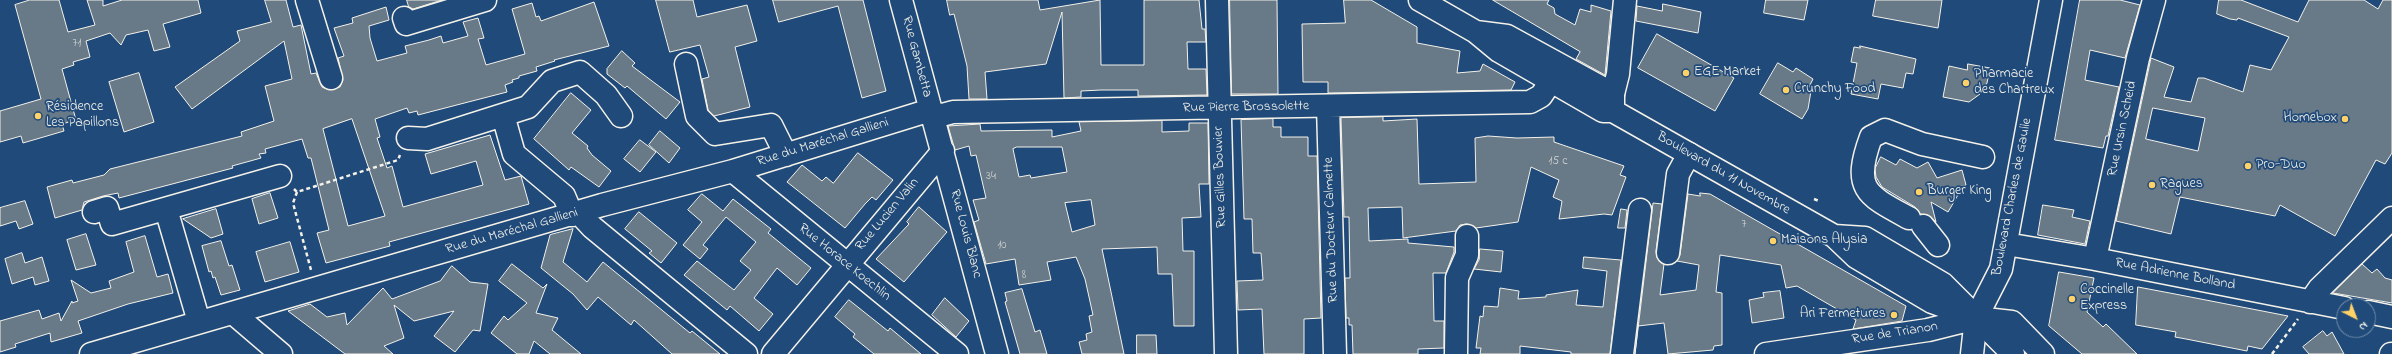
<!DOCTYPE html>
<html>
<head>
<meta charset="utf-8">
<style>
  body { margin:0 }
  #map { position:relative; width:2392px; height:354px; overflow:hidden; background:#1f4a7a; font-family:"Indie Flower",sans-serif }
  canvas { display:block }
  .north { position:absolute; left:2336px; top:298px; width:40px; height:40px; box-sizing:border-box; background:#1f4a7a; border:1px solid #748da6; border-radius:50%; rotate:138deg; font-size:11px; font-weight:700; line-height:16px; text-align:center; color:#f4f1e8 }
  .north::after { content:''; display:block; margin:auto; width:14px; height:18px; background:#ffd166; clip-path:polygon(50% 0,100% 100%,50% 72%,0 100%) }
</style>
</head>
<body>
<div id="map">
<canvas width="2392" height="354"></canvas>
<div class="north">N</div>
</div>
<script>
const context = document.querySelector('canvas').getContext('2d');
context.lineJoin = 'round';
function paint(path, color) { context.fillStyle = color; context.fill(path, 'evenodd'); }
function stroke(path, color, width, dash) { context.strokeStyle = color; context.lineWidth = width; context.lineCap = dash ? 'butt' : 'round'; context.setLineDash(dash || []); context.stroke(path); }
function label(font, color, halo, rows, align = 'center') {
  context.font = font + ' "Indie Flower",sans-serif'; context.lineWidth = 3.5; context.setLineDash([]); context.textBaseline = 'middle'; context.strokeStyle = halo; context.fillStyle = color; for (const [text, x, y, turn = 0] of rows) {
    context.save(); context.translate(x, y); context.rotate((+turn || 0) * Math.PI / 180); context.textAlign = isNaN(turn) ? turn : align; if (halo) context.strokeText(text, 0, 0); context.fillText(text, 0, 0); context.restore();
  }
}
const building = new Path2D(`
  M 30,0 L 59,0 L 68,32 L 95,25 L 87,0 L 103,0 L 103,6 L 122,0 L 198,0 L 201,13 L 163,24 L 170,47 L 154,51 L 148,30 L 126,35 L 121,45 L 110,33 L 86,41 L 90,57 L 73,62 L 74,65 L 62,69 L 76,120 L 62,124 L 64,131 L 23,143 L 21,136 L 0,142 L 0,111 L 41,99 L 15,5 Z
  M 265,0 L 286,0 L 293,27 L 301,25 L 311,74 L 316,73 L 322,87 L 329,90 L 340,87 L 343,80 L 338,58 L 344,56 L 334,28 L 353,23 L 352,18 L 386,7 L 389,20 L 369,26 L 370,38 L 377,61 L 407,53 L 405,46 L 429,40 L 441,36 L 443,43 L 468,36 L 463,22 L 478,18 L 484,38 L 478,39 L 486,65 L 525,54 L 512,9 L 532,3 L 536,17 L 539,16 L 541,21 L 594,2 L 609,46 L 554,60 L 555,61 L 536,67 L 537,71 L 519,76 L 519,78 L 512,80 L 513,82 L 505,85 L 507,92 L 418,115 L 417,111 L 409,113 L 407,108 L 375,119 L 380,137 L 377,138 L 387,168 L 392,166 L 403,207 L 483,185 L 476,161 L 431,174 L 425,154 L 490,135 L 505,180 L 521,176 L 529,204 L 389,242 L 390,246 L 326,263 L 317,233 L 329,230 L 311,158 L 308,158 L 302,139 L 265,149 L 266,153 L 259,154 L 261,158 L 232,166 L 233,168 L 119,198 L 118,193 L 103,196 L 84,202 L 82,210 L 55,218 L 47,187 L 72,180 L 73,183 L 104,175 L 110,169 L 242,136 L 241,132 L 274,121 L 265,86 L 292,79 L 284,41 L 192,109 L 175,87 L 240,41 L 237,31 L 271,22 ZM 352,119 L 385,216 L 348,226 L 323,129 Z
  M 407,0 L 442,0 L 413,9 L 409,7 Z
  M 656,0 L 693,0 L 697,17 L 747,5 L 757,41 L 735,47 L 750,107 L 714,116 L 708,110 L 702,79 L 709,77 L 700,45 L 670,52 Z
  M 773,0 L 863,0 L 886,91 L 862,98 L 838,6 L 779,22 Z
  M 947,0 L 1038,0 L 1040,10 L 1100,0 L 1101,65 L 1144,65 L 1144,0 L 1199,0 L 1202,29 L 1205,29 L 1206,42 L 1187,42 L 1188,69 L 1206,69 L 1207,95 L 1138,96 L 1138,90 L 1101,90 L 1081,91 L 1081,97 L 1064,98 L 1062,12 L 1046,64 L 985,72 L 987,99 L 969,99 L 967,66 L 954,14 L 950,15 Z
  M 1230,0 L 1277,0 L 1278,94 L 1232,94 Z
  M 1344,0 L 1371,0 L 1417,27 L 1417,43 L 1460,51 L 1457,73 L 1480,71 L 1483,64 L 1515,82 L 1511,90 L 1328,93 L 1328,82 L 1303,82 L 1302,24 L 1345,23 Z
  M 1493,0 L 1549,0 L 1547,4 L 1554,8 L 1555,14 L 1575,25 L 1580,9 L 1591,12 L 1591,5 L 1611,11 L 1605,75 L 1576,59 L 1580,52 Z
  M 1766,0 L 1808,0 L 1804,20 L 1764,13 Z
  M 1876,0 L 1942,0 L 1938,28 L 1873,16 Z
  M 2080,0 L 2120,0 L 2140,5 L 2125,58 L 2090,50 L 2085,80 L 2119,87 L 2108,136 L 2106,136 L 2103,148 L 2055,140 Z
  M 2219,0 L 2241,0 L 2298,22 L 2309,0 L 2364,0 L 2378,9 L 2383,0 L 2392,0 L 2392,153 L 2385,164 L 2376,160 L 2335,236 L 2280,205 L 2275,216 L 2180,197 L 2171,234 L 2116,221 L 2151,58 L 2174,67 L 2164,97 L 2191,102 L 2198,78 L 2204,78 L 2243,92 L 2250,65 L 2271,70 L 2289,37 L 2238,18 L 2237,20 L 2230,19 L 2217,14 ZM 2153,108 L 2205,118 L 2198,151 L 2146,139 Z
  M 1663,4 L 1701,12 L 1698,33 L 1636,21 L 1637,6 L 1662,11 Z
  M 1657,34 L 1734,78 L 1715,111 L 1638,68 Z
  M 1860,46 L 1916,59 L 1913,74 L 1906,73 L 1903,88 L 1881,84 L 1878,99 L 1851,94 L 1857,63 L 1851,62 L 1854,47 L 1860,48 Z
  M 622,51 L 635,63 L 632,66 L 680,102 L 666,119 L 627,86 L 625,88 L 607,74 L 607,69 Z
  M 1778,63 L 1793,72 L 1796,68 L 1813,79 L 1808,89 L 1811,91 L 1808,109 L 1802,119 L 1760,94 Z
  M 1968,64 L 1990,68 L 1987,83 L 1980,94 L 1969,102 L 1943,97 L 1949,66 L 1967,70 Z
  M 139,73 L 154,122 L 124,132 L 109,82 Z
  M 571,93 L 591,110 L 572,133 L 588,146 L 587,148 L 592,155 L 611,171 L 599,187 L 571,167 L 569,170 L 534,139 Z
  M 1383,117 L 1383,121 L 1417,119 L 1419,184 L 1476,182 L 1475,138 L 1488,136 L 1517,138 L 1554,137 L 1554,142 L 1624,166 L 1620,175 L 1626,177 L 1612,215 L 1604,214 L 1559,219 L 1562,201 L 1553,197 L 1559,180 L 1531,167 L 1518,222 L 1476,228 L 1467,224 L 1460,225 L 1456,231 L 1403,238 L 1402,207 L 1368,208 L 1369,241 L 1408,239 L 1408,243 L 1454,247 L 1454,252 L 1446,273 L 1433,273 L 1434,321 L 1444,321 L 1444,348 L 1418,349 L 1418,354 L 1353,354 L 1352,325 L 1349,325 L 1349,318 L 1346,318 L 1345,278 L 1350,278 L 1349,217 L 1344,217 L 1341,118 Z
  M 1273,119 L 1273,127 L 1281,127 L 1281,137 L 1308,137 L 1308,156 L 1317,156 L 1321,318 L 1304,319 L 1304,354 L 1264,354 L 1262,309 L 1238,310 L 1237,281 L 1263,280 L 1261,253 L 1253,253 L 1252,219 L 1244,219 L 1241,120 Z
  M 1162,121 L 1162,132 L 1189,131 L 1189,123 L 1208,123 L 1209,184 L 1199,184 L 1201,217 L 1182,218 L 1183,251 L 1194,251 L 1194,326 L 1174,326 L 1172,274 L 1158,274 L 1157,247 L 1102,249 L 1124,354 L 1082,354 L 1079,342 L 1087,340 L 1086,334 L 1092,332 L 1089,316 L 1093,315 L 1085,279 L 1076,257 L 1047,262 L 1051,280 L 1019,285 L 1015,259 L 986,264 L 974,222 L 979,220 L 973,200 L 986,198 L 976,155 L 971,156 L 969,146 L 955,150 L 948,126 L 980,124 L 981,131 L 1052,130 L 1052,137 L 1081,131 L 1079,122 ZM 1017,147 L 1062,147 L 1067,172 L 1031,178 L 1030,175 L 1019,177 L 1013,149 ZM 1091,200 L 1095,225 L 1072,232 L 1065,203 Z
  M 660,131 L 680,148 L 669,163 L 649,145 Z
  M 640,140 L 656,152 L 640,172 L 624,159 Z
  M 858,153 L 893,180 L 876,200 L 872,197 L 865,204 L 845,228 L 787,182 L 802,165 L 822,181 L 826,177 L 833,183 Z
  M 1881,157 L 1896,165 L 1900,159 L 1917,168 L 1928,162 L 1937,178 L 1962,170 L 1966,185 L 1956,188 L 1958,195 L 1948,212 L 1931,202 L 1936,222 L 1928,215 L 1920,214 L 1915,207 L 1882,187 L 1876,177 L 1875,169 Z
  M 270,193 L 278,218 L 259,224 L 252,199 Z
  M 1700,193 L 1710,194 L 1906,306 L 1902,321 L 1853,329 L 1856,320 L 1797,286 L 1786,288 L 1781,265 L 1720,255 L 1716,292 L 1722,293 L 1722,345 L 1714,346 L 1713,350 L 1668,354 L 1664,323 L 1638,326 L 1635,354 L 1653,203 L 1662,204 L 1656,251 L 1657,258 L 1664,264 L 1660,295 L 1696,290 L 1699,265 L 1677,261 L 1680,255 L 1688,194 L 1700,196 Z
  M 702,194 L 723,211 L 733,199 L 771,229 L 768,233 L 811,268 L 797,285 L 777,268 L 754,298 L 773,314 L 759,331 L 730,306 L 727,310 L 684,275 L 697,261 L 734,290 L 751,270 L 740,261 L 756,242 L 726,217 L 703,245 L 708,249 L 700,259 L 683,245 L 702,222 L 688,210 Z
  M 25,201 L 33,224 L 19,229 L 16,221 L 0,226 L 0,208 Z
  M 2043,205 L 2074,210 L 2072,217 L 2090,221 L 2085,244 L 2038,235 Z
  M 919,207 L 947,232 L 904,282 L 876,259 L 909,224 L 907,222 Z
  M 216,209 L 223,234 L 211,238 L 183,219 Z
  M 1621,209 L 1627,210 L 1625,228 L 1618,228 Z
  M 639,212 L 677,243 L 661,263 L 649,253 L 652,251 L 625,229 Z
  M 573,229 L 563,262 L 587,282 L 603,262 L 690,333 L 692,331 L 720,354 L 672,354 L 634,320 L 631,325 L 598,297 L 587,310 L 573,294 L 541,268 L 550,235 Z
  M 86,234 L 96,265 L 76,270 L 67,240 Z
  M 145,236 L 157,277 L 168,274 L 173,293 L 128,304 L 78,321 L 82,333 L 51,342 L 50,333 L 15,344 L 16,347 L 0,352 L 0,321 L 39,310 L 42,319 L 59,313 L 61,321 L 72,301 L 72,303 L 78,301 L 71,280 L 91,293 L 111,288 L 109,281 L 134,272 L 126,242 Z
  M 221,241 L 229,266 L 232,265 L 240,290 L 221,295 L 215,277 L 213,278 L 211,271 L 209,272 L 202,246 Z
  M 290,242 L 299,272 L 265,282 L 256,252 Z
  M 1480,249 L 1503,251 L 1501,272 L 1474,269 L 1479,260 Z
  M 22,253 L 25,263 L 42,257 L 49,281 L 35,285 L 33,277 L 12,284 L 5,259 Z
  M 1584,257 L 1621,260 L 1610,354 L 1571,354 L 1571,352 L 1520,346 L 1520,354 L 1480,354 L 1481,348 L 1476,348 L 1480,316 L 1483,317 L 1484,306 L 1498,307 L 1500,288 L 1519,291 L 1518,299 L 1546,297 L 1546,295 L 1578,290 L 1576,305 L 1603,307 L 1607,271 L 1583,268 Z
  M 512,264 L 543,288 L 547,284 L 536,313 L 558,318 L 552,330 L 581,354 L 550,354 L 534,341 L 529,354 L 517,354 L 491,333 L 504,316 L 508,320 L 527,303 L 499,281 Z
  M 2362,264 L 2372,273 L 2377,269 L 2385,278 L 2392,280 L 2392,303 L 2333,293 Z
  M 452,266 L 470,282 L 488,284 L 480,331 L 473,330 L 455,352 L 434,336 L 454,311 L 414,321 L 394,305 L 404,338 L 384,346 L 393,354 L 345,354 L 288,311 L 310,304 L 327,317 L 345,313 L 347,325 L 383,288 L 392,299 L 440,281 Z
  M 2059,272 L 2094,278 L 2087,312 L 2103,327 L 2106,324 L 2137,354 L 2082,354 L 2049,326 Z
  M 2138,287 L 2175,294 L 2288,316 L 2262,349 L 2248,346 L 2247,351 L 2186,339 L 2175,337 L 2176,332 L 2136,325 Z
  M 1022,289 L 1035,332 L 1040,330 L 1047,354 L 1020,354 L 1005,302 L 1007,301 L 1005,293 Z
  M 1780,291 L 1784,318 L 1752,323 L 1749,300 L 1764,297 L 1763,293 Z
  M 945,298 L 969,321 L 956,337 L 932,315 Z
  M 849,300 L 888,331 L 890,328 L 921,354 L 874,354 L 853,337 L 855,334 L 835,317 Z
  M 2323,331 L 2327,336 L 2332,332 L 2344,354 L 2309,354 L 2303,347 Z
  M 1137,335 L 1156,335 L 1157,354 L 1137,354 Z`);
const path = new Path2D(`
  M 294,189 L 297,192 L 398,160 L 400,155
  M 297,192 L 293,203 L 311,270
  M 1814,199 L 1819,201
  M 2272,354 L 2298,319`);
const minor = new Path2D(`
  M 307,0 L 331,78
  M 901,0 L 997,354
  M 1217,0 L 1226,354
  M 404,18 L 406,24 L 485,0
  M 686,64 L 697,116 L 715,134 L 771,125 L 786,155
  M 1613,94 L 1618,74 L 1625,0
  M 1328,106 L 1335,354
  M 503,115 L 514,154 L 564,196 L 572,215
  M 408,138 L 427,139 L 528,107 L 552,81 L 580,72 L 606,95 L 621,116
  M 733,171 L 957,354
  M 166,209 L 199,322
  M 94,212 L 107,208 L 112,224 L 280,176
  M 579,213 L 592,227 L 746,354
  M 1909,218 C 1866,195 1852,189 1871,137 L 1885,130 L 1922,144 L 1983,157
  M 1923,226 L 1938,245
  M 2006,244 L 2095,259 L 2344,308
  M 1668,253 L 1678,174 L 1689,154
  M 2095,259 L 2138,58 L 2154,0
  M 2310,302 L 2319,289 L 2392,218
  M 2368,312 L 2392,317
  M 233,313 L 281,354
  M 91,354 L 602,205 L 733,171 L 924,112 L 942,115 L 953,112 L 1530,102 L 1541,96 L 1551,81
  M 773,354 L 943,151
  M 1456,354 L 1457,278 L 1467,255 L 1467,236
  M 1622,354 L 1640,210
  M 1766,354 L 1928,330 L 1976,318
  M 1972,354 L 1976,318 L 2001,269 L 2051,0
  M 2391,354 L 2392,354`);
const major = new Path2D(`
  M 1420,0 L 1476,32 L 1499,51 L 1603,111 L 1613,111 L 1834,236 L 1856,257 L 1932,302 L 1976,318 L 2012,322 L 2043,354
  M 1476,32 L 1507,36 L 1613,94 L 1613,111
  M 1834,236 L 1865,238 L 1943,284 L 2013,354`);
const markers = [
  [1686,73,4,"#ffd166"],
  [1966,83,4,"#ffd166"],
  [1786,90,4,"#ffd166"],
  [38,116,4,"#ffd166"],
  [2345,119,4,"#ffd166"],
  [2248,166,4,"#ffd166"],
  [2152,185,4,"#ffd166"],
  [1919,192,4,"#ffd166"],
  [1773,241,4,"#ffd166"],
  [2072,299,4,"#ffd166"],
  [1894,315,4,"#ffd166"]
];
const numberNames = [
  ["71",77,44],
  ["15 c",1558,162],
  ["34",991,177],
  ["7",1744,225],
  ["10",1002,246],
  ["8",1024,276]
];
const streetNames = [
  ["Rue Gambetta",916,57,75],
  ["Rue Pierre Brossolette",1246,108,-1],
  ["Rue Ursin Scheid",2123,129,-78],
  ["Rue du Maréchal Gallieni",823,143,-17],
  ["Boulevard du 11 Novembre",1723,174,30],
  ["Rue Gilles Bouvier",1221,177,-92],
  ["Boulevard Charles de Gaulle",2013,197,-79],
  ["Rue Lucien Valin",888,215,-50],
  ["Rue du Docteur Calmette",1332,230,-92],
  ["Rue du Maréchal Gallieni",512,232,-16],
  ["Rue Louis Blanc",965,234,75],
  ["Rue Horace Koechlin",844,263,39],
  ["Rue Adrienne Bolland",2175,275,11],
  ["Rue de Trianon",1895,334,-9]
];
const poiNames = [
  ["EGE Market",1694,73],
  ["Pharmacie",1974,75],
  ["des Chartreux",1974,91],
  ["Crunchy Food",1794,90],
  ["Résidence",46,108],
  ["Les Papillons",46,124],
  ["Homebox",2337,119,"right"],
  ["Pro-Duo",2256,166],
  ["Ragues",2160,185],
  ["Burger King",1927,192],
  ["Maisons Alysia",1781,241],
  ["Coccinelle",2080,291],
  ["Express",2080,307],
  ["Ari Fermetures",1886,315,"right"]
];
paint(building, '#687988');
stroke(building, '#f4f1e8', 1);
stroke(minor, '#f4f1e8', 25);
stroke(major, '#f4f1e8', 25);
stroke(path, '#f4f1e8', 2.5, [4, 3]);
stroke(minor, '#1f4a7a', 22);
stroke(major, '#1f4a7a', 22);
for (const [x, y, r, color] of markers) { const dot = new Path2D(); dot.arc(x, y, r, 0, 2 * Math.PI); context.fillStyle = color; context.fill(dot); stroke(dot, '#1f4a7a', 1.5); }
label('12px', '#d1d3d0', null, numberNames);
label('14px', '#f4f1e8', '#1f4a7a', streetNames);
label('14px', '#f4f1e8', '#1f4a7a', poiNames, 'left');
</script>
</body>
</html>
